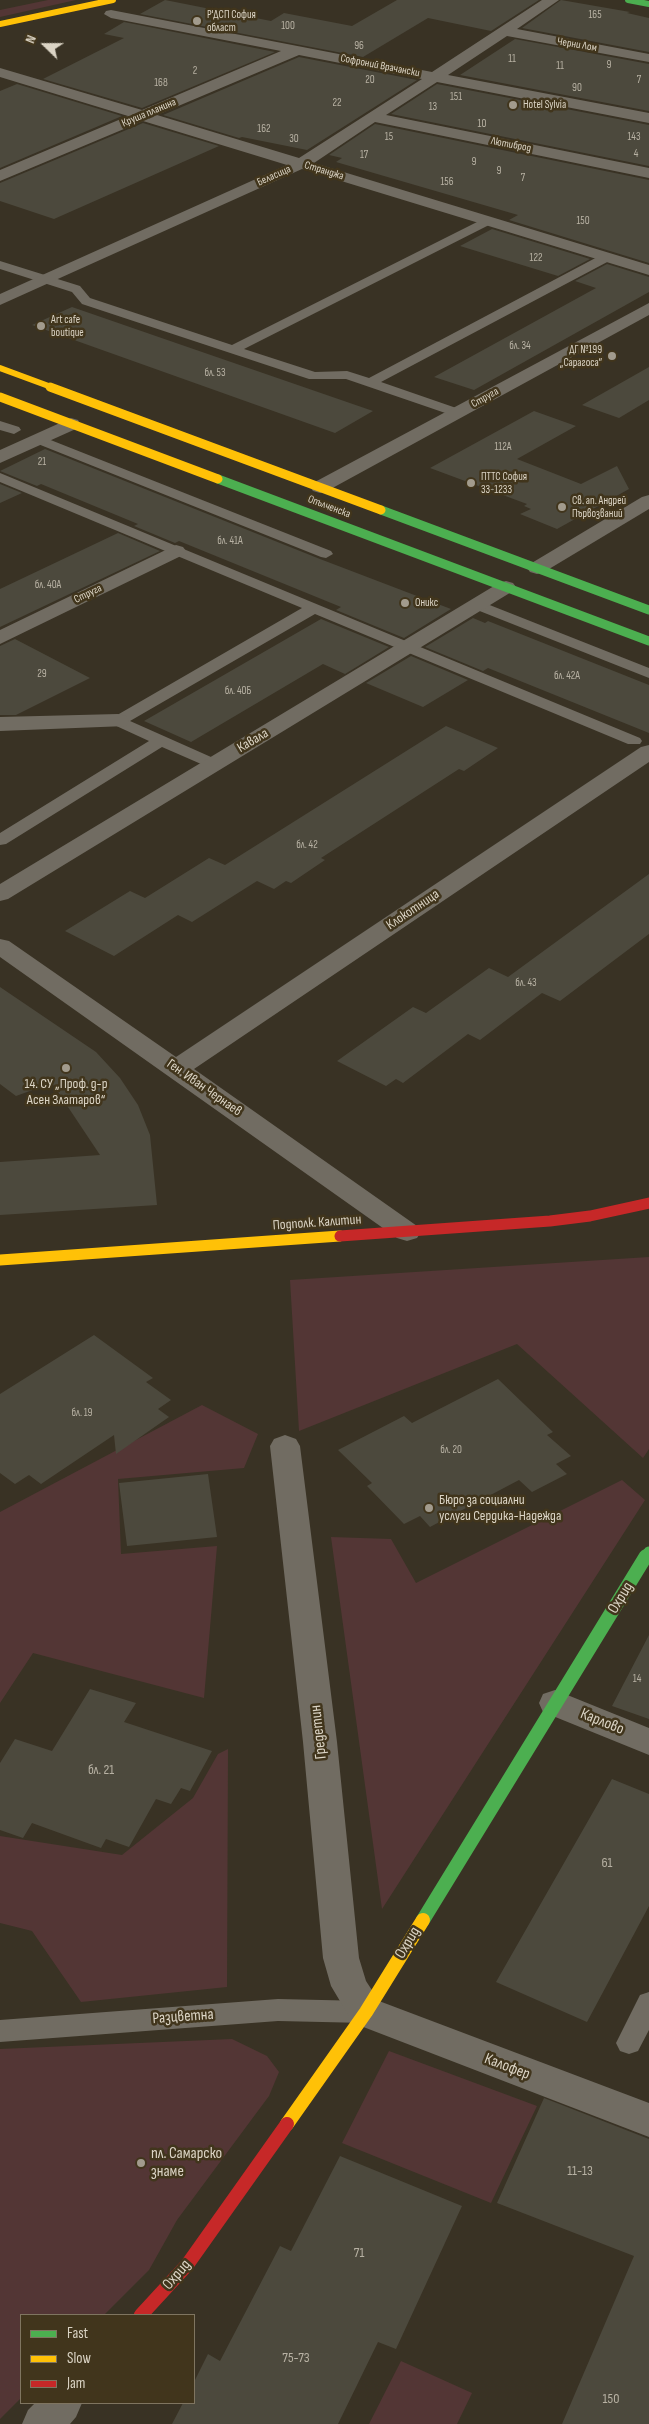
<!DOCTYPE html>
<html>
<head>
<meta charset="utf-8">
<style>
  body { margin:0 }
  #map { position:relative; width:649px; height:2424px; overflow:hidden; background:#393224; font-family:"Sofia Sans Condensed",sans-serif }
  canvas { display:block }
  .legend { position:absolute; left:20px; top:2314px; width:175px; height:90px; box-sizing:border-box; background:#41351c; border:1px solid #7f7560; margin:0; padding:6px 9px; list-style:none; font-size:15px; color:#dbd4c5 }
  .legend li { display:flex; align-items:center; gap:10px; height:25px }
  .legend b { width:25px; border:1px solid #7f7560 }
  .north { position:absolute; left:20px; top:20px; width:50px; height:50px; -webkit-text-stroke:4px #41351c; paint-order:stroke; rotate:292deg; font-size:14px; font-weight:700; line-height:20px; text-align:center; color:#dbd4c5 }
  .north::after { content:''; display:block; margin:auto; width:18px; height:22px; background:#dbd4c5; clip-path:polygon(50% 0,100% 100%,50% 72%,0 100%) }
</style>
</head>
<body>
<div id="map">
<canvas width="649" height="2424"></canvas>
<ul class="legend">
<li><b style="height:6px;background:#4caf50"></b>Fast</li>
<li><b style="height:6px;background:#ffc107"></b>Slow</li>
<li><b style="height:6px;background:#c62828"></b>Jam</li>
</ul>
<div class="north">N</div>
</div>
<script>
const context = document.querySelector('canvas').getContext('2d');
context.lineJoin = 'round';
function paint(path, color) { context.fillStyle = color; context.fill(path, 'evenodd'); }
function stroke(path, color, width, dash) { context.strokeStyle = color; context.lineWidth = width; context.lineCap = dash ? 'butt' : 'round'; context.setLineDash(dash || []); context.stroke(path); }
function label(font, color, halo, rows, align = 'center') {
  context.font = font + ' "Sofia Sans Condensed",sans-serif'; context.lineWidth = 5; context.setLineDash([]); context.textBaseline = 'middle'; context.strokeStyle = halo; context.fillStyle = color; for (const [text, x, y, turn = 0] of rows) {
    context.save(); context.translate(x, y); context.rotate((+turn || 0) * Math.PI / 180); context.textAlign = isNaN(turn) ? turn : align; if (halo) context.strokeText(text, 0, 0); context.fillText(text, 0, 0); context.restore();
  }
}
const green = new Path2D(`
  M 48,0 L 76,0 L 0,17 L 0,10 Z
  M 649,1257 L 649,1449 L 643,1458 L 517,1344 L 299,1431 L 290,1280 Z
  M 202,1405 L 258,1434 L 244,1468 L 118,1479 L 121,1554 L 217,1546 L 204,1698 L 33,1653 L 0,1703 L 0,1512 Z
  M 622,1480 L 645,1500 L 382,1909 L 331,1537 L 391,1539 L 416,1583 Z
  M 228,1749 L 227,1987 L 81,2002 L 32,1931 L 0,1923 L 0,1836 L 122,1855 L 193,1798 L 218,1754 Z
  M 232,2039 L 267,2056 L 279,2072 L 269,2096 L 177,2220 L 149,2270 L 104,2315 L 21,2315 L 21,2398 L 0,2419 L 0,2049 Z
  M 389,2051 L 537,2106 L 491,2203 L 342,2143 Z
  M 401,2361 L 472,2393 L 457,2424 L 369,2424 Z`);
const building = new Path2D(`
  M 165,0 L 271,21 L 284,13 L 352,26 L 397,0 L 539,0 L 491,31 L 428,18 L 363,57 L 140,14 Z
  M 561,0 L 630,12 L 627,13 L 649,18 L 649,52 L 522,28 Z
  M 124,22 L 275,52 L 142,108 L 43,79 L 124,38 L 104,34 Z
  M 515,39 L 649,64 L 649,111 L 460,75 Z
  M 299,57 L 417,80 L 307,150 L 242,137 L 239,138 L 163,115 Z
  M 17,84 L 122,116 L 0,168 L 0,91 Z
  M 437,84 L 649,125 L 649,166 L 391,114 Z
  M 143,123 L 219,146 L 54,219 L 0,201 L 0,183 Z
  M 375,124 L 649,180 L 649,263 L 509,220 L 518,215 L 336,162 L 342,158 L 329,155 Z
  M 492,229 L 590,259 L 558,276 L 460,246 Z
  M 607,264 L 649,277 L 649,292 L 474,390 L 434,377 L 596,288 L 575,281 Z
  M 72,307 L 176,343 L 373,411 L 335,433 L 32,325 Z
  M 649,367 L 649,400 L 619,418 L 582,405 Z
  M 534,411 L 576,426 L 517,459 L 581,484 L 617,466 L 629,489 L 557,529 L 520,514 L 531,509 L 524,506 L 527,504 L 430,468 Z
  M 45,449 L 320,559 L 451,609 L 404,638 L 336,610 L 341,607 L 179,541 L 175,543 L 134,526 L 138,524 L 41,484 L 37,486 L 0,471 Z
  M 0,484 L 22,493 L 0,503 Z
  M 118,533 L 160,551 L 0,627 L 0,589 Z
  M 473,618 L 485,623 L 488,621 L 649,685 L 649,733 L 488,668 L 483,671 L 425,647 Z
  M 321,619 L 389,647 L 345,674 L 323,664 L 191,742 L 144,721 Z
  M 15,639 L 90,678 L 16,715 L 0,715 L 0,646 Z
  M 411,656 L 468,680 L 423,707 L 366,683 Z
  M 446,726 L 498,748 L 464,771 L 459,769 L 321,858 L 325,860 L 291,883 L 286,881 L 274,889 L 257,881 L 192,922 L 178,915 L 114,956 L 65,931 L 130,891 L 145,898 L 209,858 L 225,865 Z
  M 649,874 L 649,934 L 560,1001 L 542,993 L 480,1040 L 468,1034 L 403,1083 L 396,1079 L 386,1086 L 337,1061 L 413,1007 L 426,1013 L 489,968 L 508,977 Z
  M 0,987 L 96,1052 L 120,1078 L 138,1105 L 150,1135 L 157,1205 L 0,1215 L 0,1162 L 100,1155 L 52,1083 L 16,1096 L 0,1084 Z
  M 94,1335 L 153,1378 L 146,1382 L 171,1400 L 158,1409 L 169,1417 L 116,1454 L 114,1435 L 41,1484 L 29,1475 L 15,1484 L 0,1473 L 0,1394 Z
  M 498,1379 L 553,1432 L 547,1435 L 571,1456 L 556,1464 L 567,1474 L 532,1492 L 519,1480 L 430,1527 L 420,1516 L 404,1524 L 367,1486 L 372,1483 L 338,1450 L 404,1416 L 412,1423 Z
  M 208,1474 L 217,1537 L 127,1546 L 119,1483 Z
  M 649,1635 L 649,1719 L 612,1706 Z
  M 90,1689 L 136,1703 L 124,1722 L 212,1751 L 190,1791 L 181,1788 L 171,1804 L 156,1799 L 129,1847 L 106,1839 L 101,1848 L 32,1823 L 23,1838 L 0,1830 L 0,1763 L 15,1739 L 52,1751 Z
  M 612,1779 L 649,1794 L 649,1906 L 587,2022 L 496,1982 Z
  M 544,2098 L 649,2139 L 649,2424 L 562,2424 L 634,2256 L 497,2203 Z
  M 340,2156 L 462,2206 L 396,2349 L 378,2342 L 338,2424 L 172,2424 L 183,2403 L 194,2403 L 194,2382 L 208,2354 L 220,2361 L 280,2246 L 291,2251 Z`);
const lane = new Path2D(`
  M 487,217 L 493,221 L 491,224 L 244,349 L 315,372 L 347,371 L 369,378 L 603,254 L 611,254 L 613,257 L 611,260 L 381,382 L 462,410 L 464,413 L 457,417 L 346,379 L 309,379 L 82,304 L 72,292 L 0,269 L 0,261 L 80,286 L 90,298 L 232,345 Z
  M 0,421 L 19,427 L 21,430 L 14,434 L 0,430 Z
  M 38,435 L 331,551 L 333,554 L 326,558 L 321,557 L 33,442 L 31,439 L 33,436 Z
  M 0,473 L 640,738 L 642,741 L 640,744 L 628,744 L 315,614 L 130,721 L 220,761 L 222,764 L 220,767 L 208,767 L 162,747 L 6,844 L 0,845 L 0,833 L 149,741 L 112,724 L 110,721 L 112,718 L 302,608 L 0,482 Z
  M 477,600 L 649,668 L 649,678 L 472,608 L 469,605 L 472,602 Z
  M 649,1992 L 649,2030 L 638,2051 L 629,2054 L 620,2051 L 616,2043 L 640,1995 Z
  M 278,1999 L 366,2001 L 375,2004 L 379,2012 L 375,2020 L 366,2023 L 278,2021 L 0,2042 L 0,2020 Z`);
const street = new Path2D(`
  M 542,0 L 559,0 L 517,29 L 649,54 L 649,62 L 507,36 L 448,75 L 649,113 L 649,123 L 437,82 L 386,115 L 649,168 L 649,178 L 375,122 L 314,163 L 649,265 L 649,275 L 302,169 L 0,305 L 0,294 L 287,165 L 143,121 L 0,181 L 0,170 L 128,116 L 0,77 L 0,68 L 142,110 L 281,51 L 111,18 L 104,14 L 106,11 L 111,10 L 432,72 ZM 299,55 L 422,79 L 299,158 L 157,115 Z
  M 649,303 L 649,315 L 327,491 L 320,493 L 313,491 L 310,487 L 313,483 Z
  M 71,418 L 78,420 L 80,424 L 78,428 L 0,463 L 0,450 Z
  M 649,495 L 649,509 L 544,572 L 537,574 L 530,572 L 527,568 L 530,564 L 642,497 Z
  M 176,545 L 183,547 L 186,551 L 183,555 L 0,644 L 0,630 Z
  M 506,581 L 513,583 L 516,587 L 513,591 L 8,899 L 0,901 L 0,884 L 499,583 Z
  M 118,714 L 126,716 L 129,721 L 126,726 L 0,731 L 0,717 Z
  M 649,745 L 649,762 L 194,1069 L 417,1226 L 421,1232 L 417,1238 L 407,1241 L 397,1238 L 0,957 L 0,939 L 9,941 L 176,1057 L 641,747 Z
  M 285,1435 L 296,1439 L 300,1446 L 337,1742 L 359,1958 L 366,1981 L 379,2001 L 649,2103 L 649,2137 L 353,2023 L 331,1986 L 323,1958 L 303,1742 L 270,1446 L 274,1439 Z
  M 555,1690 L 649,1728 L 649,1755 L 543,1712 L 539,1703 L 543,1694 Z
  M 35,2403 L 82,2403 L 76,2417 L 70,2424 L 22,2424 L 28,2410 Z`);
const fastFar3 = new Path2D(`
  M 628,0 L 649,4`);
const fastFar2 = new Path2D(`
  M 218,479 L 649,641
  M 381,510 L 649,610`);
const fastFar1 = new Path2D(`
  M 646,1558 L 649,1552`);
const fast = new Path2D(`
  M 423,1920 L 646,1556`);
const slowFar3 = new Path2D(`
  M 0,24 L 113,0
  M 0,368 L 54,388`);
const slowFar2 = new Path2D(`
  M 50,387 L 381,510
  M 0,397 L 218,479`);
const slowFar1 = new Path2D(`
  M 0,1260 L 340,1236`);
const slow = new Path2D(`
  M 287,2124 L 366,2012 L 423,1920`);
const jamFar1 = new Path2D(`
  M 340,1236 L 550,1221 L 590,1216 L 649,1203`);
const jam = new Path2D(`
  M 141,2315 L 187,2265 L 287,2124`);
const markers = [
  [197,21,5,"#a29b8d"],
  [513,105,5,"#a29b8d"],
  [41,326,5,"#a29b8d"],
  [612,356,5,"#a29b8d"],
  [471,483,5,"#a29b8d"],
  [562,507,5,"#a29b8d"],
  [405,603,5,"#a29b8d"],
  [66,1068,5,"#a29b8d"],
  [429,1508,5,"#a29b8d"],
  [141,2163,5,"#a29b8d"]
];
const farPoinames = [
  ["Р'ДСП София",207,15],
  ["област",207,28],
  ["Hotel Sylvia",523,105],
  ["Art cafe",51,320],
  ["boutique",51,333],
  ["ДГ №199",602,350,"right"],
  ["„Сарагоса“",602,363,"right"],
  ["ПТТС София",481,477],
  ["33-1233",481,490],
  ["Св. ап. Андрей",572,501],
  ["Първозваний",572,514],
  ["Оникс",415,603]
];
const numberNames = [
  ["165",595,15],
  ["100",288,26],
  ["96",359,46],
  ["11",512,59],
  ["9",609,65],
  ["11",560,66],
  ["2",195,71],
  ["20",370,80],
  ["7",639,80],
  ["168",161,83],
  ["90",577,88],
  ["151",456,97],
  ["22",337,103],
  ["13",433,107],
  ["10",482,124],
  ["162",264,129],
  ["15",389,137],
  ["143",634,137],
  ["30",294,139],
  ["4",636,154],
  ["17",364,155],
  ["9",474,162],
  ["9",499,171],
  ["7",523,178],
  ["156",447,182],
  ["150",583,221],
  ["122",536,258],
  ["бл. 34",520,346],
  ["бл. 53",215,373],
  ["112А",503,447],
  ["21",42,462],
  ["бл. 41А",230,541],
  ["бл. 40А",48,585],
  ["29",42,674],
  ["бл. 42А",567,676],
  ["бл. 40Б",238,691],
  ["бл. 42",307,845],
  ["бл. 43",526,983],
  ["бл. 19",82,1413],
  ["бл. 20",451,1450],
  ["14",637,1679]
];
const farStreetnames = [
  ["Черни Лом",577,45,10],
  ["Софроний Врачански",380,66,11],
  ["Круша планина",149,113,-23],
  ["Лютиброд",511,145,11],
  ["Странджа",324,171,17],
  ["Беласица",274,176,-24],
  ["Струга",485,398,-29],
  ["Опълченска",329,507,21],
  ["Струга",88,594,-26]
];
const streetNames = [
  ["Кавала",253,741,-31],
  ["Клокотница",413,910,-34],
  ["Ген. Иван Чернаев",204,1088,35],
  ["Подполк. Калитин",317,1223,-4]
];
const poiNames = [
  ["14. СУ „Проф. д-р",66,1084],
  ["Асен Златаров“",66,1100],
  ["Бюро за социални",439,1500,"left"],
  ["услуги Сердика-Надежда",439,1516,"left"]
];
const nearNumbernames = [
  ["бл. 21",101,1770],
  ["61",607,1863],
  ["11-13",580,2171],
  ["71",359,2253],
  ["75-73",296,2358],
  ["150",611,2399]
];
const nearStreetnames = [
  ["Охрид",621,1598,-58],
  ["Карлово",602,1722,22],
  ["Гредетин",319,1732,-96],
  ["Охрид",408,1943,-59],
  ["Разцветна",183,2017,-4],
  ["Калофер",507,2067,21],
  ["Охрид",177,2275,-49]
];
const nearPoinames = [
  ["пл. Самарско",151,2154],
  ["знаме",151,2172]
];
paint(green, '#533635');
paint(building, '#4c493d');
paint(lane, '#716c62');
paint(street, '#716c62');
stroke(fastFar3, '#4caf50', 6);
stroke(fastFar2, '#4caf50', 9);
stroke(fastFar1, '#4caf50', 11);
stroke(fast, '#4caf50', 14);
stroke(slowFar3, '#ffc107', 6);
stroke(slowFar2, '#ffc107', 9);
stroke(slowFar1, '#ffc107', 11);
stroke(slow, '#ffc107', 14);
stroke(jamFar1, '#c62828', 11);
stroke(jam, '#c62828', 14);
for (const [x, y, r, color] of markers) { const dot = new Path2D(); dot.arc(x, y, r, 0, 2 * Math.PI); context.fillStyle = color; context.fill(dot); stroke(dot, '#41351c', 2); }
label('11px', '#dbd4c5', '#41351c', farPoinames, 'left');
label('11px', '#b7b1a3', null, numberNames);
label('11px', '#dbd4c5', '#41351c', farStreetnames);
label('14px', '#dbd4c5', '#41351c', streetNames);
label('14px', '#dbd4c5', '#41351c', poiNames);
label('14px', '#b7b1a3', null, nearNumbernames);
label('16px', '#dbd4c5', '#41351c', nearStreetnames);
label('16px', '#dbd4c5', '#41351c', nearPoinames, 'left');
</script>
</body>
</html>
